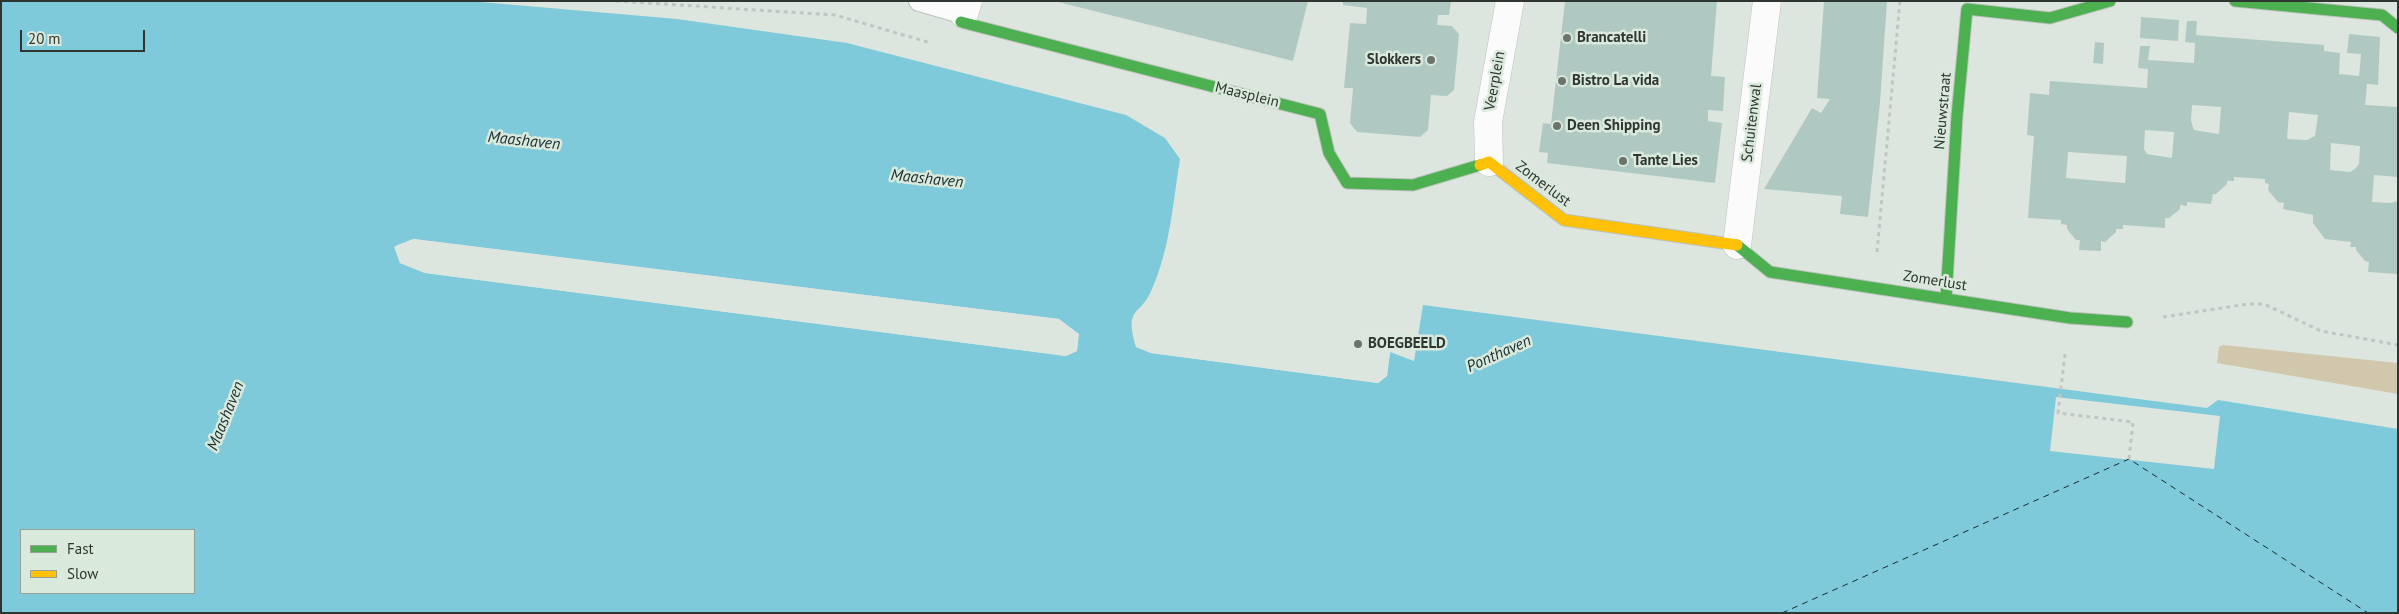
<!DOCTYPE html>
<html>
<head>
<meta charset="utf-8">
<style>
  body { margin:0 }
  #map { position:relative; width:2399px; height:614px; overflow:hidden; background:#dce6de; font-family:"PT Sans",sans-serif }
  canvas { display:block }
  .frame { position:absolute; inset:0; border:2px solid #2f3530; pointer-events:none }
  .legend { position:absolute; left:20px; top:529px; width:175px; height:65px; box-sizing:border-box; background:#d9e9db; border:1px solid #95a197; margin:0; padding:6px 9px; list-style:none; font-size:15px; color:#2f3530 }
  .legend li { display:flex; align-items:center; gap:10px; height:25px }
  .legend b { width:25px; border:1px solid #95a197 }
  .scale { position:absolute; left:20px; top:30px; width:125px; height:22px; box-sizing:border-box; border:2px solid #2f3530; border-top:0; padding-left:6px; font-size:15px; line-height:18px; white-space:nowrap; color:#2f3530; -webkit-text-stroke:4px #d9e9db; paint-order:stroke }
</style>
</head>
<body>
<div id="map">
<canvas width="2399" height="614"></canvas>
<div class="frame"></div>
<ul class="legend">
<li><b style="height:6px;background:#4caf50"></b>Fast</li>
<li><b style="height:6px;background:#ffc107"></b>Slow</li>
</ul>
<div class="scale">20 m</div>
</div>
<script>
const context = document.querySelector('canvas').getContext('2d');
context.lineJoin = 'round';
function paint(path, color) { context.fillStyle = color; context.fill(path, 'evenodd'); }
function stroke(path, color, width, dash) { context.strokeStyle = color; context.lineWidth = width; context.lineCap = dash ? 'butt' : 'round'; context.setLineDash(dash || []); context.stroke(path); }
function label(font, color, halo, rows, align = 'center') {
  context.font = font + ' "PT Sans",sans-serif'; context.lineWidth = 5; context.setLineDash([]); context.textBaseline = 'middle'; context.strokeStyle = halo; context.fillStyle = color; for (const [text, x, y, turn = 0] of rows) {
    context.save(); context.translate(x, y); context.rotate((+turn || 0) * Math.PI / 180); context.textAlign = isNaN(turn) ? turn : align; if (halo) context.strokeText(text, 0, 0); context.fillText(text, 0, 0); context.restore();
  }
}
const green = new Path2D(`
  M 2223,345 L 2398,363 L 2398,394 L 2217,363 L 2219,347 Z`);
const water = new Path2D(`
  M 1,1 L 469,1 L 677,19 L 847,43 L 1126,115 L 1165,138 L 1180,159 C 1173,202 1170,249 1152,289 C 1140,318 1124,305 1136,347 L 1151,353 L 1378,383 L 1387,376 L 1390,352 L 1414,361 L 1423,305 L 2207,408 L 2218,400 L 2398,429 L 2398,613 L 1,613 ZM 414,239 L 1059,319 L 1078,334 L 1077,351 L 1066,356 L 425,273 L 400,263 L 395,246 ZM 21,530 L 194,530 L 194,593 L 21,593 Z`);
const pier = new Path2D(`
  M 413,239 L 1059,319 L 1079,334 L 1077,351 L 1066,356 L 425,273 L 400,263 L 394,247 ZM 414,241 L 1058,321 L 1076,335 L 1074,350 L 1066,353 L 426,270 L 402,261 L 397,248 Z
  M 1132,323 L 1135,324 L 1138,345 L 1152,351 L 1377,380 L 1385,375 L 1388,352 L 1390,352 L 1387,376 L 1378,383 L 1151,353 L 1136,347 Z
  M 2056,397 L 2220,416 L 2214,469 L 2050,451 Z`);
const ferry = new Path2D(`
  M 1782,613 L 2129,459 L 2368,613`);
const building = new Path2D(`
  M 1054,1 L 1308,1 L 1293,61 Z
  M 1343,1 L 1451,1 L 1449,15 L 1438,15 L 1437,25 L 1452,26 L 1459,34 L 1454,90 L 1447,96 L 1431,95 L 1428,130 L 1420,137 L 1357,132 L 1350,123 L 1353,88 L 1344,88 L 1350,23 L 1366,24 L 1367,8 L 1343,5 Z
  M 1565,1 L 1717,1 L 1711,76 L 1725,77 L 1723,111 L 1708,110 L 1708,121 L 1722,123 L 1715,183 L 1547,163 L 1548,153 L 1539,152 L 1543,123 L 1551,124 Z
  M 1824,1 L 1887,1 L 1880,102 L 1868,217 L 1840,214 L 1842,196 L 1764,189 L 1812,108 L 1821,113 L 1830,99 L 1817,98 Z
  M 2141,17 L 2179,20 L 2178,41 L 2140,38 Z
  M 2187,21 L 2197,21 L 2196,35 L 2324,45 L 2324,51 L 2340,53 L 2339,74 L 2359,76 L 2361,54 L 2347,53 L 2349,34 L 2380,37 L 2378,85 L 2367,84 L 2365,105 L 2398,107 L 2398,177 L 2374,175 L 2372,202 L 2390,203 L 2398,201 L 2398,274 L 2368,272 L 2369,262 L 2365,261 L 2356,250 L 2356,247 L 2350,247 L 2351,242 L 2325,239 L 2313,223 L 2313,215 L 2283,209 L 2284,203 L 2278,202 L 2268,190 L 2269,184 L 2265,183 L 2265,179 L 2234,177 L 2234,181 L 2227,181 L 2227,184 L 2216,194 L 2213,194 L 2211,204 L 2187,202 L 2187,206 L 2180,205 L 2180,209 L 2169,218 L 2165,218 L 2165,228 L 2123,225 L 2123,229 L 2116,229 L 2116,232 L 2105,242 L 2101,241 L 2101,251 L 2079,250 L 2080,240 L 2076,240 L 2067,229 L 2067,225 L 2061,224 L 2061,220 L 2028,218 L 2034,136 L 2027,135 L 2030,93 L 2049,95 L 2050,81 L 2147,88 L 2148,69 L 2138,68 L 2140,46 L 2150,46 L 2148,60 L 2194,63 L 2195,43 L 2185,42 ZM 2192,105 L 2221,107 L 2219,134 L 2194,130 L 2191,121 ZM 2289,112 L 2318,115 L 2315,136 L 2307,140 L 2287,139 ZM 2145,130 L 2174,132 L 2172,158 L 2147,154 L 2144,149 ZM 2331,143 L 2360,146 L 2359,164 L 2356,168 L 2350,172 L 2330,170 ZM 2068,152 L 2127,156 L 2125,183 L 2066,178 Z
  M 2095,42 L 2104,43 L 2103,64 L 2093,63 Z`);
const path = new Path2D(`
  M 616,1 L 835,15 L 931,43
  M 1877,252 L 1900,1
  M 2163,317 L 2248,304 L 2264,304 L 2321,331 L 2398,345
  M 2065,354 L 2058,413 L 2133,422 L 2129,459`);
const lane = new Path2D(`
  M 919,1 L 964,14`);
const street = new Path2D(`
  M 964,14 L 968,1
  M 1489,162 L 1488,122 L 1510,1
  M 1737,245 L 1767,1`);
const fast = new Path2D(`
  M 2235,1 L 2382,15 L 2398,28
  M 961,22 L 1320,114 L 1329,153 L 1347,183 L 1413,185 L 1480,165
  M 1737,245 L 1770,272 L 2070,318 L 2127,322
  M 1946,298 L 1957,116 L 1967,9 L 2050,18 L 2110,1`);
const slow = new Path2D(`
  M 1480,165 L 1489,162 L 1564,220 L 1737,245`);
const markers = [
  [1567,38,5,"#6c736d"],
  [1431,60,5,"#6c736d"],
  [1562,81,5,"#6c736d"],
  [1557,126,5,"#6c736d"],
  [1623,161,5,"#6c736d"],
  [1358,344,5,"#6c736d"]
];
const poiNames = [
  ["Brancatelli",1577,38],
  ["Slokkers",1421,60,"right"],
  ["Bistro La vida",1572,81],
  ["Deen Shipping",1567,126],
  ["Tante Lies",1633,161],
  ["BOEGBEELD",1368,344]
];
const streetNames = [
  ["Veerplein",1495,81,-80],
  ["Maasplein",1247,95,14],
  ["Nieuwstraat",1943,111,-85],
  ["Schuitenwal",1752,123,-83],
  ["Zomerlust",1543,184,37],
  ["Zomerlust",1935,281,9]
];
const waterNames = [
  ["Maashaven",524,141,6],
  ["Maashaven",927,179,6],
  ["Ponthaven",1499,354,-24],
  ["Maashaven",226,416,-68]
];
paint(green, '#d0c7ac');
paint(water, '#7ecada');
paint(pier, '#dce6de');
stroke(ferry, '#192c32', 1, [6, 5]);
paint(building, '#afc9c2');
stroke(lane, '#bbc2bc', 22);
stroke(street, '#bbc2bc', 29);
stroke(fast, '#bbc2bc', 13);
stroke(slow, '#bbc2bc', 13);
stroke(path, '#c3c5c3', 3, [4, 4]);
stroke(lane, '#fafbfa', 20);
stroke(street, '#fafbfa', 28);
stroke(fast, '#4caf50', 11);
stroke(slow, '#ffc107', 11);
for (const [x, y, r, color] of markers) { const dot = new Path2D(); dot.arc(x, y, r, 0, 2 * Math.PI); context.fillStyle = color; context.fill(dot); stroke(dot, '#d9e9db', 2); }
label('bold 15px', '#2f3530', '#d9e9db', poiNames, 'left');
label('15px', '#2f3530', '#d9e9db', streetNames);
label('italic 16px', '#192c32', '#d9e9db', waterNames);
</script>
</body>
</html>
